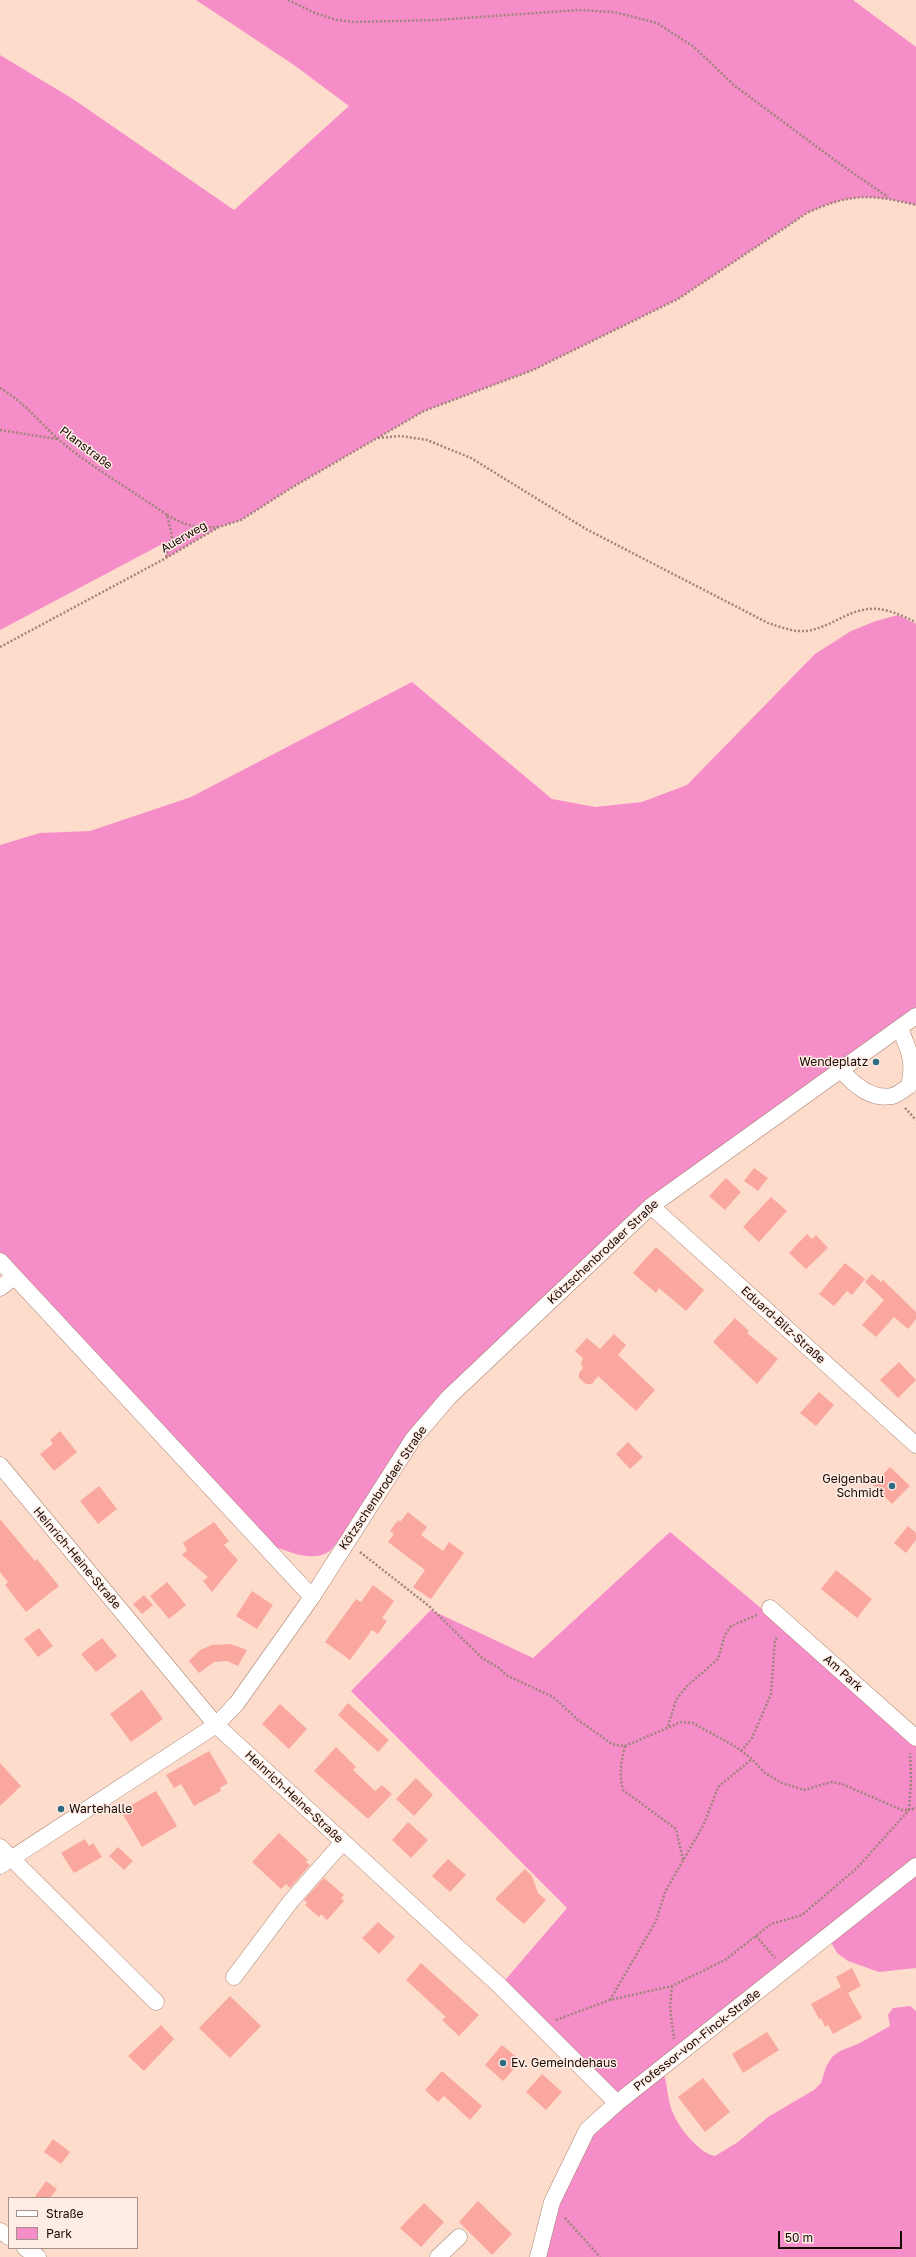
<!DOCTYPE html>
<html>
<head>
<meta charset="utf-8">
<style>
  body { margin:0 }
  #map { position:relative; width:916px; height:2257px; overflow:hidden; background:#fedccc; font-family:"Golos Text",sans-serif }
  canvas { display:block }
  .legend { position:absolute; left:8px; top:2197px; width:130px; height:52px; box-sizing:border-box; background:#ffede5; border:1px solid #a3938b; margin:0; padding:5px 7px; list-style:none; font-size:12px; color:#180b05 }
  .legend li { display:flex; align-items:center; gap:8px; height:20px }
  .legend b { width:20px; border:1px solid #a3938b }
  .scale { position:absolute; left:778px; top:2231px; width:124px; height:18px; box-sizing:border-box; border:2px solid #180b05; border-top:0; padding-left:5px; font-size:12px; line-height:14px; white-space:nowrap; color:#180b05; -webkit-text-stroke:3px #ffede5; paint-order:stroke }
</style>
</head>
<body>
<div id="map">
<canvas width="916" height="2257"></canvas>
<ul class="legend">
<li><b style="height:5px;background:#fff"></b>Straße</li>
<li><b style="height:11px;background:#f58dc9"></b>Park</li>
</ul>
<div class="scale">50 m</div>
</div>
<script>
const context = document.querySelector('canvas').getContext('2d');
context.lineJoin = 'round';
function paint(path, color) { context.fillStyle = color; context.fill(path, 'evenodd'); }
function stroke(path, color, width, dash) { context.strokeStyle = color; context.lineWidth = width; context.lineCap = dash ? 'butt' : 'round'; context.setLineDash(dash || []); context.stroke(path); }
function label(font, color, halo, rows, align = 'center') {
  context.font = font + ' "Golos Text",sans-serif'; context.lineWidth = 3; context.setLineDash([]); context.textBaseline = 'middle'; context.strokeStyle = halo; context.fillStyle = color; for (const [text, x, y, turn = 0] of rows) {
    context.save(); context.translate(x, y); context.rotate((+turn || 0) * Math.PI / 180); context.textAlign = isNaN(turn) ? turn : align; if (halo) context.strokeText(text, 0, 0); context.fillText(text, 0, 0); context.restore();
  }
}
const green = new Path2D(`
  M 196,0 L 853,0 L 916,47 L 916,205 C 871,194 850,193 807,213 L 678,299 L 533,370 L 424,411 L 291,488 L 241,520 L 219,527 L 166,558 L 166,542 L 0,630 L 0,55 L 73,99 L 234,210 L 349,106 L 294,65 Z
  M 898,615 L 916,624 L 916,1008 L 657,1193 L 502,1339 L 330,1551 C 311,1563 292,1552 272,1546 L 0,1257 L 0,845 L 40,833 L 90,831 L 191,797 L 412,682 L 552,799 L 595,807 L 642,802 L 687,785 L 815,654 L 851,631 L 876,621 Z
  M 670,1532 L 916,1738 L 916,1968 L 879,1972 L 848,1961 L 837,1953 L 831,1942 L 663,2071 C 668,2085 667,2100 673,2113 C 679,2128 699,2153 715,2156 L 738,2142 L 768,2117 L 814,2090 L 821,2083 L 826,2067 L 832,2057 L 840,2051 L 860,2043 L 890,2026 L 888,2015 L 893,2008 L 910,2006 L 916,2011 L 916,2257 L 539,2257 L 587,2130 L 617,2103 L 500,1986 L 567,1908 L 351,1691 L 431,1610 L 533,1658 Z`);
const building = new Path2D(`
  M 754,1168 L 768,1178 L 758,1191 L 744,1181 Z
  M 726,1178 L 741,1192 L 725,1210 L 709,1196 Z
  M 771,1197 L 787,1211 L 759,1242 L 743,1227 Z
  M 807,1234 L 812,1239 L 816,1235 L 828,1248 L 806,1269 L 789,1253 Z
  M 656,1247 L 704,1290 L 686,1311 L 659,1288 L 656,1293 L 633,1273 Z
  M 845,1263 L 865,1279 L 852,1295 L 847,1291 L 834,1306 L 819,1294 Z
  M 872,1274 L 881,1282 L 883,1280 L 916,1312 L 916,1319 L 908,1329 L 894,1317 L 876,1337 L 862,1325 L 884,1300 L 865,1282 Z
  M 735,1318 L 749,1331 L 747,1333 L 778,1359 L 757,1384 L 713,1342 Z
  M 614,1334 L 626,1345 L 618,1355 L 655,1390 L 636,1411 L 598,1376 L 592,1384 L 586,1384 L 579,1378 L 579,1373 L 583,1368 L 581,1364 L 583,1358 L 575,1351 L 587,1338 L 600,1349 Z
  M 899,1362 L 916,1380 L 898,1398 L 880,1380 Z
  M 819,1392 L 834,1405 L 816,1426 L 800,1413 Z
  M 60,1431 L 77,1452 L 54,1471 L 40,1454 L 53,1444 L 50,1440 Z
  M 628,1442 L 643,1457 L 630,1469 L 616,1454 Z
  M 890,1467 L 910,1486 L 892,1504 L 873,1485 Z
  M 99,1486 L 117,1509 L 98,1524 L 80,1501 Z
  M 408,1512 L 427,1527 L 421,1535 L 443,1551 L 449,1542 L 464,1553 L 431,1599 L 413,1587 L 425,1570 L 388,1542 L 394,1534 L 390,1531 L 398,1520 L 400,1522 Z
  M 0,1519 L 35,1561 L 37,1559 L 59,1586 L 26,1612 L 5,1585 L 8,1582 L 0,1572 Z
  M 214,1522 L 229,1541 L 224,1545 L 238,1560 L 212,1592 L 203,1581 L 208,1577 L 182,1555 L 187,1550 L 183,1543 Z
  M 908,1526 L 916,1533 L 916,1540 L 906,1553 L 894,1543 Z
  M 836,1570 L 872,1599 L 857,1618 L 821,1589 Z
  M 167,1582 L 186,1605 L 169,1619 L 150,1596 Z
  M 373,1585 L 394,1601 L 382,1618 L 387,1621 L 378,1634 L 372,1630 L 350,1660 L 325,1642 L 356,1599 L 361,1602 Z
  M 252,1591 L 273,1605 L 257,1629 L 236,1616 Z
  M 144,1595 L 153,1605 L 142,1614 L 133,1604 Z
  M 39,1628 L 53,1646 L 38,1657 L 24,1639 Z
  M 102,1638 L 117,1656 L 96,1672 L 81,1654 Z
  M 230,1644 L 247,1650 L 238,1666 L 227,1661 L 214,1662 L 199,1673 L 189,1661 L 200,1650 L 212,1645 Z
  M 142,1690 L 163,1719 L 131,1742 L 110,1714 Z
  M 348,1703 L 389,1740 L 378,1752 L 338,1715 Z
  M 280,1704 L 307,1729 L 289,1749 L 262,1724 Z
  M 336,1747 L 356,1767 L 353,1770 L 375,1791 L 382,1785 L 392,1794 L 368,1819 L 314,1771 Z
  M 209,1751 L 228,1783 L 220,1788 L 221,1791 L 194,1806 L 181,1784 L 174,1788 L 166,1775 Z
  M 0,1763 L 21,1786 L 0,1806 Z
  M 416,1778 L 433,1795 L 414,1816 L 396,1799 Z
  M 156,1791 L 177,1826 L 142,1847 L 121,1811 Z
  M 408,1822 L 428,1840 L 411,1858 L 392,1840 Z
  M 279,1833 L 308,1860 L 306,1862 L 310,1865 L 290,1888 L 286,1884 L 281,1889 L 252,1862 Z
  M 85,1839 L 89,1846 L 93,1843 L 102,1857 L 74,1873 L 61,1853 Z
  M 118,1847 L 133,1861 L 124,1870 L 109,1856 Z
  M 448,1859 L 466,1875 L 450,1892 L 432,1876 Z
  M 525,1869 L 532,1876 L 538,1893 L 546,1900 L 524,1924 L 495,1899 Z
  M 324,1878 L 344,1895 L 341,1898 L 344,1901 L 327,1920 L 321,1914 L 319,1917 L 305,1905 L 307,1903 L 304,1900 Z
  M 378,1922 L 395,1937 L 379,1954 L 362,1938 Z
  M 421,1963 L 479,2015 L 459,2036 L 442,2020 L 446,2017 L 406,1980 Z
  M 852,1968 L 861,1986 L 848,1993 L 862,2018 L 833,2034 L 828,2025 L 825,2027 L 821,2018 L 819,2019 L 811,2004 L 841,1987 L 836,1977 Z
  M 230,1996 L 261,2026 L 230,2058 L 199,2028 Z
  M 161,2025 L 174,2039 L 144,2071 L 128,2056 Z
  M 767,2032 L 779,2050 L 743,2073 L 732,2054 Z
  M 502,2045 L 521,2061 L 503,2081 L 485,2065 Z
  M 442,2071 L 482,2106 L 470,2120 L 444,2096 L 438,2102 L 425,2090 Z
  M 542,2074 L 562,2092 L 546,2110 L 526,2092 Z
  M 703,2078 L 730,2112 L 705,2132 L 678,2097 Z
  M 53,2139 L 70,2152 L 61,2164 L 44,2152 Z
  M 46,2181 L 57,2189 L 50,2198 L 34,2198 Z
  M 478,2201 L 512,2234 L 492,2255 L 459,2222 Z
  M 424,2203 L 444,2222 L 421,2247 L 400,2228 Z`);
const path = new Path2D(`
  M 288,0 L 315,13 L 337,20 L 355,22 L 436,20 L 579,10 L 614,12 L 657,23 L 694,47 L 735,86 L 840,164 L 888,197
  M 0,388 C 25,402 42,426 64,444 C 96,470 133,491 167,515 L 172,536 L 166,557
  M 0,430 L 57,439
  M 378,438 L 401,436 L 427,440 L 471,458 L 586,529 L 768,623 C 777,626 788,630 798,631 C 824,633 844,611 869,609 C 885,607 902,616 916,622
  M 167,515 C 186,526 196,528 219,527
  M 0,647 L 166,558 L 219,527 L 241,520 L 291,488 L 424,411 L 533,370 L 678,299 L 807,213 C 850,193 871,194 916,205
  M 905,1108 L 916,1120
  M 360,1552 L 429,1606 L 482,1658 L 499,1668 L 506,1675 L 553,1697 L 578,1720 L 612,1744 L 625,1746 L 681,1722 L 693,1723 L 736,1747 L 752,1759 L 765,1773 L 782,1783 L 804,1790 L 831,1782 L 842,1784 L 902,1810 L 909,1810 L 911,1781 L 910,1753
  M 668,1726 L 676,1700 L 687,1686 L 718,1659 L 725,1635 L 731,1626 L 757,1615
  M 625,1746 C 621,1762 619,1774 623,1790 L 676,1829 L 683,1860
  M 741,1751 L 752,1738 L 771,1694 L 775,1640 L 778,1636
  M 756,1936 L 775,1958
  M 672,1986 L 670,2007 L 674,2039
  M 610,2000 L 656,1921 L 665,1892 L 704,1824 L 718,1787 L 752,1759
  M 556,2020 L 610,2000 L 672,1986 L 725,1960 L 771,1924 L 802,1915 L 857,1868 L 909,1810 L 916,1808
  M 565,2218 L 600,2257`);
const minor = new Path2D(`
  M 841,1070 C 854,1085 871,1100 892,1096 C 898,1095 904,1089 909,1086 C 915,1061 909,1051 900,1028
  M 651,1206 L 916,1445
  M 0,1261 L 312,1597
  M 0,1288 L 14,1277
  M 0,1465 L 216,1725 L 500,1986 L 617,2103
  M 770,1608 L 916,1738
  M 0,1847 L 156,2002
  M 0,1866 L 216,1725 L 237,1703 L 312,1597 L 413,1439 L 449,1397 L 651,1206 L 916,1016
  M 234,1977 L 291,1901 L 343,1842
  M 0,2231 L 9,2237
  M 25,2248 L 38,2257
  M 438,2257 L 459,2237
  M 538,2257 L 552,2202 L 587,2130 L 617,2103 L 916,1866`);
const markers = [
  [876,1062,4,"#2e6b82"],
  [892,1486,4,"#2e6b82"],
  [61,1809,4,"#2e6b82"],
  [503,2063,4,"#2e6b82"]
];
const streetNames = [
  ["Planstraße",86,448,37],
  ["Auerweg",184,537,-30],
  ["Kötzschenbrodaer Straße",603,1252,-43],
  ["Eduard-Bilz-Straße",783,1325,42],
  ["Kötzschenbrodaer Straße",383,1488,-56],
  ["Heinrich-Heine-Straße",77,1558,50],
  ["Am Park",843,1673,42],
  ["Heinrich-Heine-Straße",294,1797,43],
  ["Professor-von-Finck-Straße",697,2040,-38]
];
const poiNames = [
  ["Wendeplatz",868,1062],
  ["Geigenbau",884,1479],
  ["Schmidt",884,1493],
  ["Wartehalle",69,1809,"left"],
  ["Ev. Gemeindehaus",511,2063,"left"]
];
paint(green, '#f58dc9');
paint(building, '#f9a79f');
stroke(minor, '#a8816f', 17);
stroke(path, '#9e8579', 2.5, [2, 2]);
stroke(minor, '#fff', 16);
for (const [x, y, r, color] of markers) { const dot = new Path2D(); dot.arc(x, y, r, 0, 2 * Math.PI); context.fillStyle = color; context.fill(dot); stroke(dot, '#ffede5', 1.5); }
label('12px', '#180b05', '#ffede5', streetNames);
label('12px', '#180b05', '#ffede5', poiNames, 'right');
</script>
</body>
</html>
